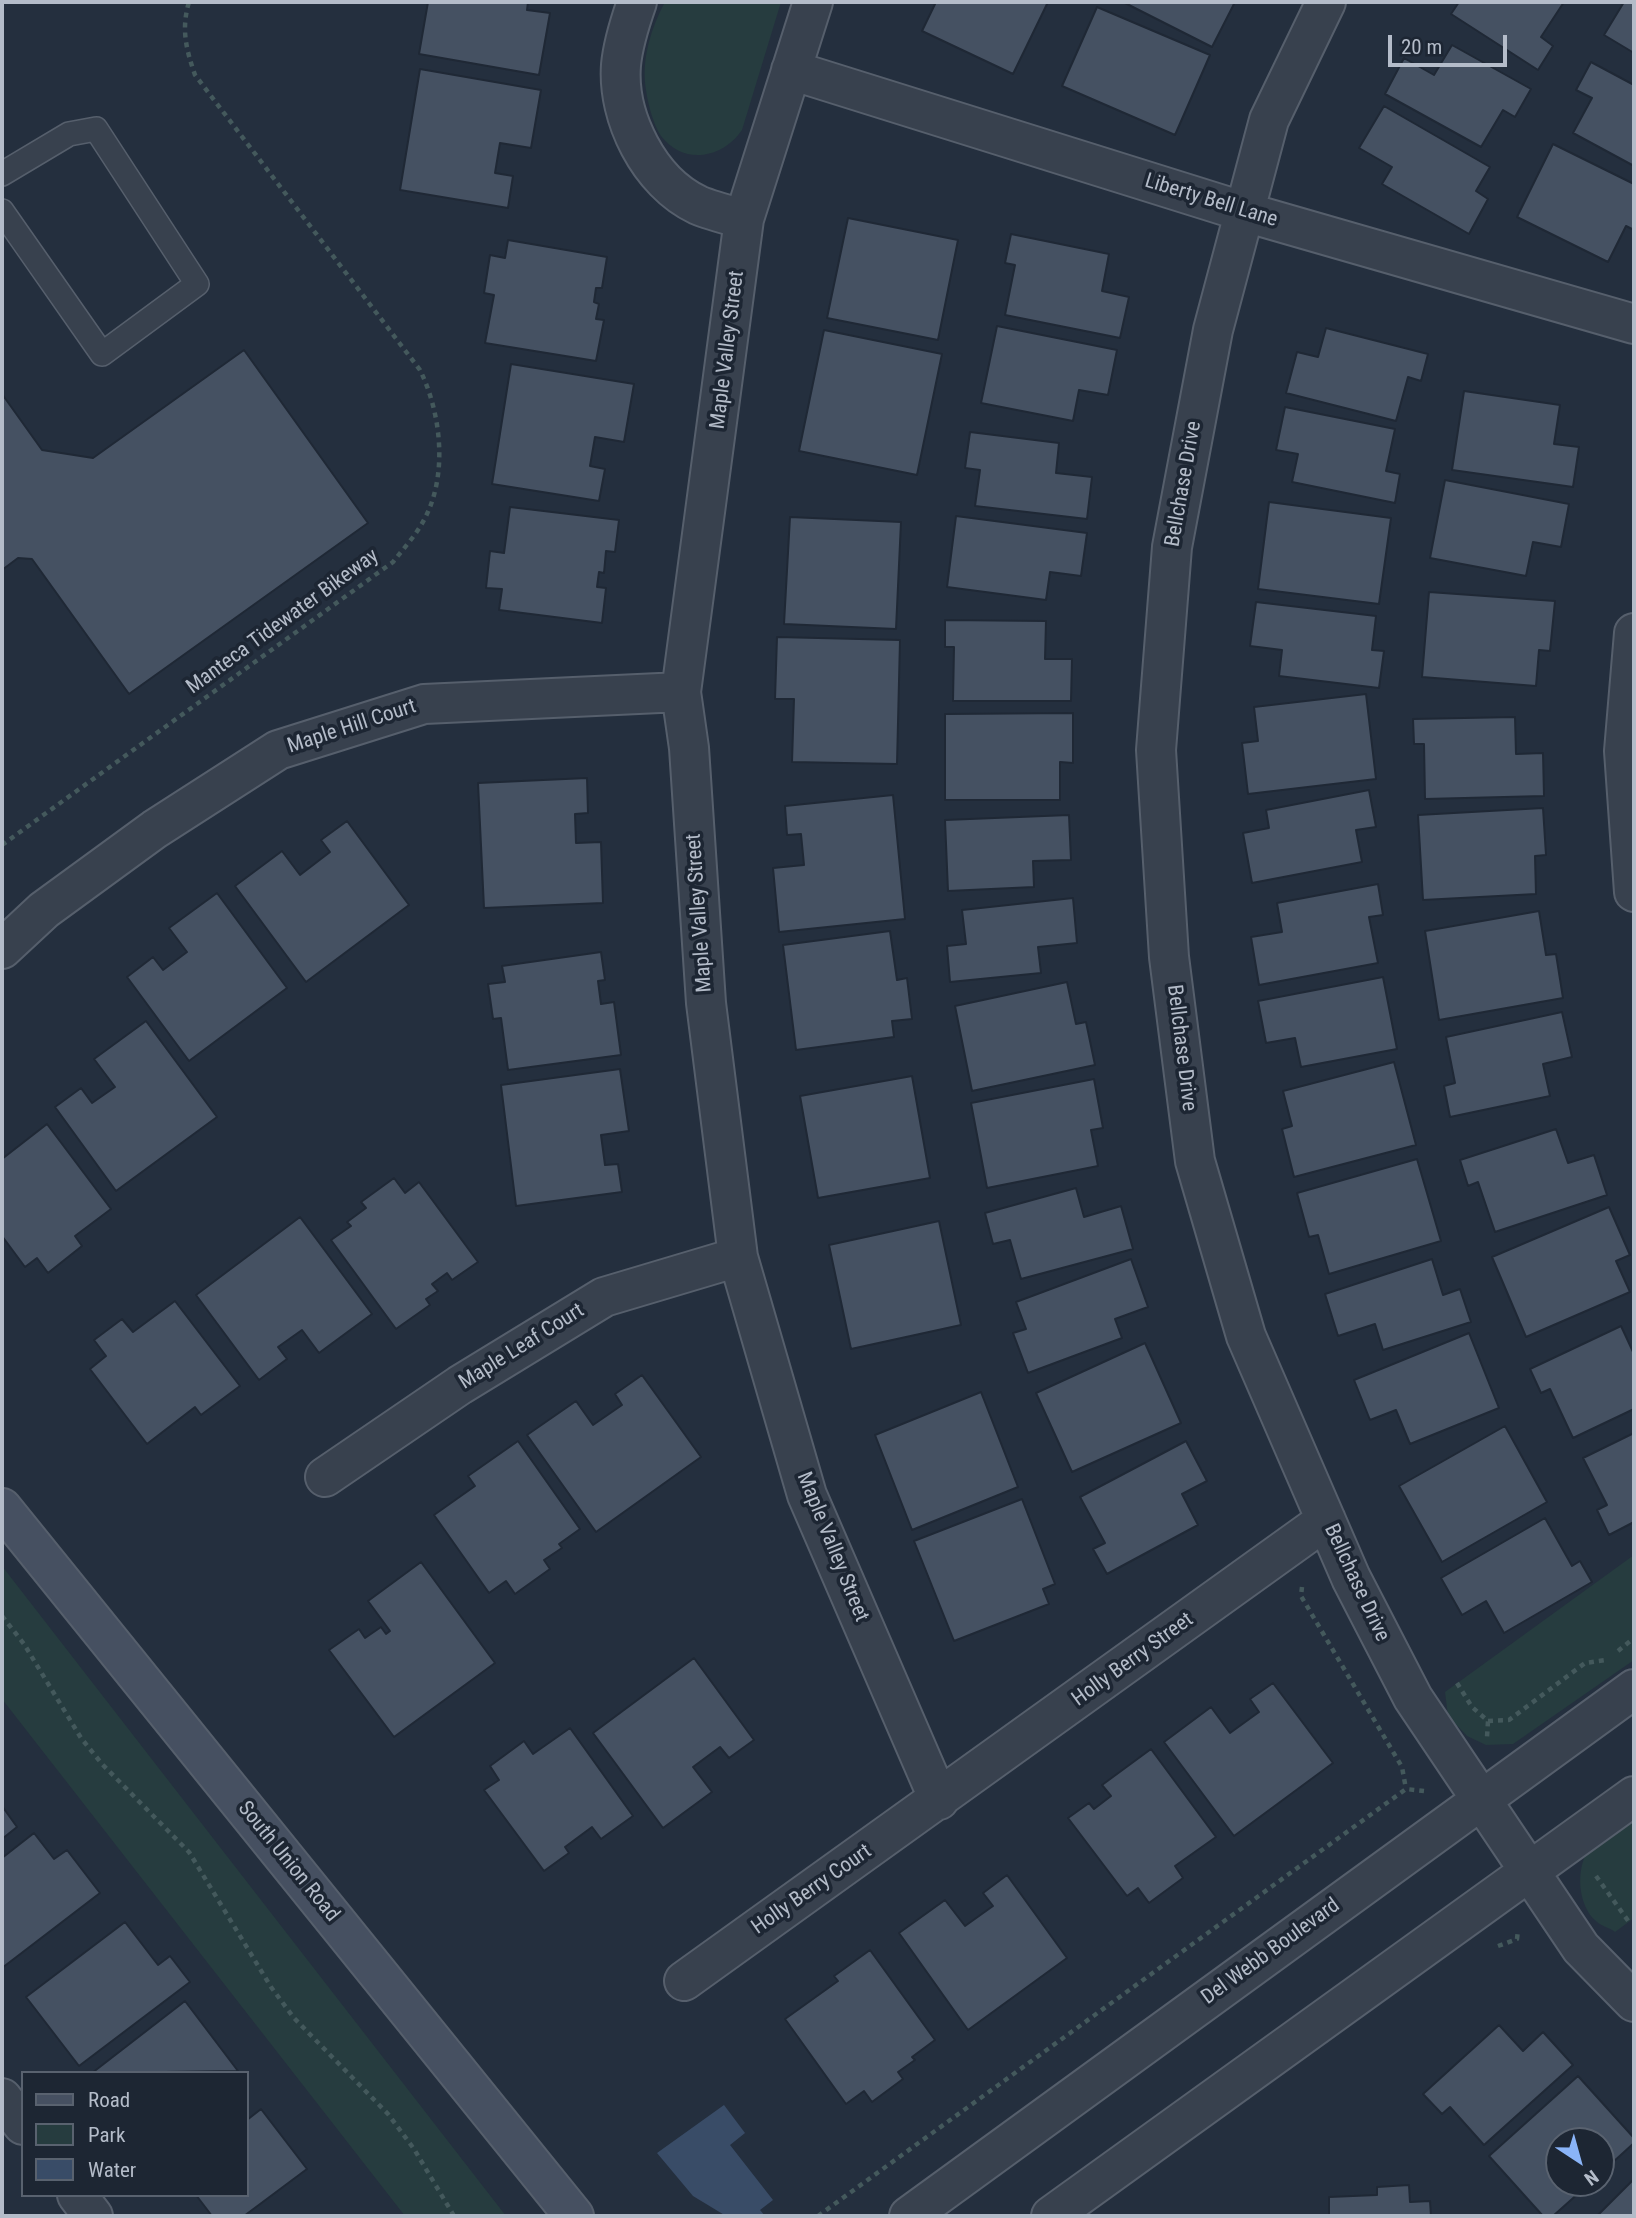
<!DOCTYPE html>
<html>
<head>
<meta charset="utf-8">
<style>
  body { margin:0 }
  #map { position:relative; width:1636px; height:2218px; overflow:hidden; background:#242f3e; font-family:"Roboto Condensed",sans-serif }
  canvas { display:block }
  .frame { position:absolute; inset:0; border:4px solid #b4bcc9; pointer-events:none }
  .legend { position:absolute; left:21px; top:2071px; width:228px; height:126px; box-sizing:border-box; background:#1d2633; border:2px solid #59626f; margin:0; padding:9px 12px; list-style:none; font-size:21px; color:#b4bcc9 }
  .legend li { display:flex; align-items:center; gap:14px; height:35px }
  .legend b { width:35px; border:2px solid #59626f }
  .north { position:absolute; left:1545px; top:2127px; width:70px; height:70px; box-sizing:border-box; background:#1d2633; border:2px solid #59626f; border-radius:50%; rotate:144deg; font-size:19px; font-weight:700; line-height:28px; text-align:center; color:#b4bcc9 }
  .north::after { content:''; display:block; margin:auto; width:24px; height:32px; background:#8ab4f8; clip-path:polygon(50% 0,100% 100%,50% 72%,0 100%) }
  .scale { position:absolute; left:1388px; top:35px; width:119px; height:32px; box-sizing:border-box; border:4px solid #b4bcc9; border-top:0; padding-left:9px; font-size:21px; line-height:24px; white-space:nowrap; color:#b4bcc9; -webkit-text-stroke:5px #1d2633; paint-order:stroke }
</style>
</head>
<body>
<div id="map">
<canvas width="1636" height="2218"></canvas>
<div class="frame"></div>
<ul class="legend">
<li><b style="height:9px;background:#465061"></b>Road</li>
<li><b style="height:19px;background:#263c3f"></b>Park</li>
<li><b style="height:19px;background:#394c67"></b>Water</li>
</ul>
<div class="north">N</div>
<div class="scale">20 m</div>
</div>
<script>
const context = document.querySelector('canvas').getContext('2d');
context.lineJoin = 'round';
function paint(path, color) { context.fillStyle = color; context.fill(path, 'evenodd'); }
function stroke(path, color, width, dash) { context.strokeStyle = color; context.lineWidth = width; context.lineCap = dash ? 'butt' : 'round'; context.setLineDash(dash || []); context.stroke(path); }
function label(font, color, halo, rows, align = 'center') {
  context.font = font + ' "Roboto Condensed",sans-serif'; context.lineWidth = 7; context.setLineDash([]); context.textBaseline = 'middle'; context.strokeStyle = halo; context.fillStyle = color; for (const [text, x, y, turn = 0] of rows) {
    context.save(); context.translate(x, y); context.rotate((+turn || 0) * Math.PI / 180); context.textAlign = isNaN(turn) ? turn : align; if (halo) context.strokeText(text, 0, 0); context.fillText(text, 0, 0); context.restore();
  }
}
const green = new Path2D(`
  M 665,2 L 781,2 L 742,130 C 723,158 684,166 661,136 C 653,124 648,104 646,90 C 641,60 651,28 665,2 Z
  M 1634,1555 L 1634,1660 L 1513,1744 L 1486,1745 L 1467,1736 L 1448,1716 L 1445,1692 Z
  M 2,1566 L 506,2216 L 405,2216 L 2,1699 Z
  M 1634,1816 L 1634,1918 L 1615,1932 C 1609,1927 1602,1927 1596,1921 C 1578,1906 1575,1869 1589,1849 C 1599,1836 1621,1825 1634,1816 Z`);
const water = new Path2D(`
  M 724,2105 L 745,2133 L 730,2145 L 773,2200 L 760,2210 L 765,2216 L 726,2216 L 693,2196 L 657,2153 Z`);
const building = new Path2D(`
  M 428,2 L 528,2 L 527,10 L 550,13 L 539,75 L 419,54 Z
  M 936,2 L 1048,2 L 1013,74 L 922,31 Z
  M 1123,2 L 1230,2 L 1234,4 L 1212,47 Z
  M 1459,2 L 1564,2 L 1541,37 L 1553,46 L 1538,70 L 1451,14 Z
  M 1624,2 L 1634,2 L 1634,53 L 1604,35 Z
  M 1097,7 L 1210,55 L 1175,135 L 1062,86 Z
  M 1452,45 L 1531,89 L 1515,117 L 1503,110 L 1481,147 L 1385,94 L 1404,58 L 1434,75 Z
  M 1591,62 L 1634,85 L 1634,166 L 1573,133 L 1592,98 L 1576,90 Z
  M 420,69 L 541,90 L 531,148 L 500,143 L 495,173 L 513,176 L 508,208 L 400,190 Z
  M 1384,106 L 1490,167 L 1476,191 L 1488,199 L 1469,234 L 1382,184 L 1392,167 L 1359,148 Z
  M 1553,144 L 1634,184 L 1634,230 L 1626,226 L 1608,262 L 1517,217 Z
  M 848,218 L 958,240 L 938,340 L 827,318 Z
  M 1011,234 L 1109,254 L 1102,291 L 1129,297 L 1120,338 L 1005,315 L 1015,265 L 1005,263 Z
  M 508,240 L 607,257 L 602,288 L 596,288 L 594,302 L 599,304 L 596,319 L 604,320 L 596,361 L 485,343 L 494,295 L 484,293 L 490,255 L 505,258 Z
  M 997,326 L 1117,350 L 1108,395 L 1079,390 L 1073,421 L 981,403 Z
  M 1326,328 L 1428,354 L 1421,381 L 1408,377 L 1396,421 L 1286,393 L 1297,352 L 1318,357 Z
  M 824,330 L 942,354 L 917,475 L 799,451 Z
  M 244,350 L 368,523 L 129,694 L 32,559 L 18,558 L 2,570 L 2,394 L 42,450 L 93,458 Z
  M 511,364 L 634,384 L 624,442 L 595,437 L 590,466 L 605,469 L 599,501 L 492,484 Z
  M 1464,391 L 1560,405 L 1554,444 L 1579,447 L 1573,487 L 1452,470 Z
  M 1285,407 L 1395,429 L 1386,471 L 1400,474 L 1395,503 L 1292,482 L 1298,454 L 1276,450 Z
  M 970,432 L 1059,443 L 1056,473 L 1092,477 L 1087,519 L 975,506 L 980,470 L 965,468 Z
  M 1445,480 L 1569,504 L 1561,547 L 1533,542 L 1526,576 L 1430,558 Z
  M 1269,502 L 1391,518 L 1379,604 L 1258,589 Z
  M 510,507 L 619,520 L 615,552 L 606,551 L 604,573 L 599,572 L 597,587 L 606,588 L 602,623 L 499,610 L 502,589 L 486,588 L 490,551 L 504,553 Z
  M 956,516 L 1087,533 L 1081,576 L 1050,572 L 1046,600 L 947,587 Z
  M 790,517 L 901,522 L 896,629 L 784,624 Z
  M 1429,592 L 1555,601 L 1550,651 L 1539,650 L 1536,686 L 1422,677 Z
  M 1256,602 L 1376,616 L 1372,650 L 1384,651 L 1379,688 L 1279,676 L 1282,650 L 1250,646 Z
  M 945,620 L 1046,621 L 1045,659 L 1072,659 L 1071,701 L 953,701 L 954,647 L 945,647 Z
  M 777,637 L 900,640 L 897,764 L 792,762 L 794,699 L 775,699 Z
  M 1366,694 L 1376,779 L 1248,794 L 1242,743 L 1258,741 L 1254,707 Z
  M 1073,713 L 1073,763 L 1060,762 L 1060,800 L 945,800 L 945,714 Z
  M 1515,717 L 1516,754 L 1543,753 L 1544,796 L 1425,799 L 1424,744 L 1414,744 L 1413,719 Z
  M 587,778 L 588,813 L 575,814 L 576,843 L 601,842 L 603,903 L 484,908 L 478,783 Z
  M 1369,790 L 1376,827 L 1356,830 L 1362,862 L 1252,883 L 1243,833 L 1269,828 L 1266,810 Z
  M 893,795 L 905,919 L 779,932 L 773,868 L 804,865 L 801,834 L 787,835 L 785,806 Z
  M 1543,808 L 1546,855 L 1535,856 L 1536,894 L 1423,900 L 1418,815 Z
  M 1069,815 L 1071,860 L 1033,861 L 1034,887 L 948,891 L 945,820 Z
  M 347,821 L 409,905 L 306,982 L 235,886 L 282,851 L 300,875 L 330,852 L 321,840 Z
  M 1378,884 L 1383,915 L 1369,917 L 1378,963 L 1259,985 L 1251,937 L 1282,932 L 1277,903 Z
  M 217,893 L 287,988 L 189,1061 L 127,977 L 153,957 L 163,970 L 187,952 L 169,928 Z
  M 1073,898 L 1077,943 L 1038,947 L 1041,973 L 950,982 L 947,946 L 966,944 L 962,910 Z
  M 1539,911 L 1546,955 L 1556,954 L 1563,998 L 1439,1020 L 1425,931 Z
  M 890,931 L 897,980 L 907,978 L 912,1019 L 892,1021 L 894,1037 L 796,1050 L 783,945 Z
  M 601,952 L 605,980 L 598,981 L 601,1004 L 614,1002 L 621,1055 L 508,1070 L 501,1018 L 493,1019 L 488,984 L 505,982 L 502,966 Z
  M 1383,977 L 1397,1049 L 1301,1067 L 1295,1038 L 1266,1043 L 1258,1001 Z
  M 1067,982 L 1076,1024 L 1086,1022 L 1095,1065 L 972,1091 L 955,1006 Z
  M 1562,1012 L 1572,1057 L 1543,1064 L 1550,1096 L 1450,1117 L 1444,1086 L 1455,1083 L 1446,1037 Z
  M 146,1021 L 217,1117 L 116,1191 L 55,1107 L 81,1088 L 92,1103 L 115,1087 L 94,1059 Z
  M 1394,1062 L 1416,1145 L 1294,1177 L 1282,1129 L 1292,1126 L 1283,1091 Z
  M 620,1069 L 629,1131 L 601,1135 L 605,1165 L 618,1164 L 622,1192 L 516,1206 L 501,1085 Z
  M 912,1076 L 930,1178 L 818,1198 L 800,1096 Z
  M 1094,1079 L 1103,1128 L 1091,1130 L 1098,1166 L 987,1188 L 971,1103 Z
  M 47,1124 L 111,1209 L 75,1236 L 82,1246 L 48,1273 L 37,1258 L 25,1267 L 2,1236 L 2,1159 Z
  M 1556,1129 L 1568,1163 L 1594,1155 L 1607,1195 L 1495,1232 L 1478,1182 L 1468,1186 L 1460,1160 Z
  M 1417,1159 L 1441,1241 L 1329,1274 L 1318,1235 L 1309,1237 L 1297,1193 Z
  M 394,1178 L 405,1193 L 419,1182 L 478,1262 L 452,1280 L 447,1273 L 432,1284 L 438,1291 L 426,1299 L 430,1305 L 396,1329 L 331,1240 L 351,1226 L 347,1222 L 366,1208 L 361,1202 Z
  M 1076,1188 L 1084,1217 L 1121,1206 L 1133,1249 L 1021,1279 L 1010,1240 L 993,1244 L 985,1213 Z
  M 1609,1207 L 1630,1255 L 1616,1261 L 1630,1292 L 1526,1337 L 1492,1257 Z
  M 300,1217 L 372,1314 L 319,1353 L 302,1330 L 278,1347 L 287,1359 L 259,1380 L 196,1295 Z
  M 939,1221 L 961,1325 L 851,1349 L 829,1245 Z
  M 1131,1259 L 1148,1307 L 1115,1319 L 1122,1338 L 1028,1373 L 1013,1333 L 1026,1329 L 1016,1302 Z
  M 1432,1259 L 1443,1295 L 1460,1289 L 1471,1322 L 1383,1350 L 1375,1324 L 1338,1336 L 1325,1294 Z
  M 175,1301 L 240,1386 L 201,1415 L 195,1407 L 147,1444 L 90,1369 L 106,1356 L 94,1340 L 122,1319 L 133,1332 Z
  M 1621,1326 L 1634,1354 L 1634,1409 L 1573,1438 L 1550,1389 L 1541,1393 L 1530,1369 Z
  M 1469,1333 L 1499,1408 L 1410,1444 L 1396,1410 L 1370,1420 L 1354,1380 Z
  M 1145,1343 L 1181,1423 L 1072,1472 L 1036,1393 Z
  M 642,1375 L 701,1457 L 596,1532 L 527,1435 L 576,1401 L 593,1425 L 622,1405 L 615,1394 Z
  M 981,1392 L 1018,1487 L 912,1530 L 875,1435 Z
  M 1505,1426 L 1547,1502 L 1442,1562 L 1399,1486 Z
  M 1634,1433 L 1634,1522 L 1609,1535 L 1597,1510 L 1607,1505 L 1583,1458 Z
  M 518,1441 L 580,1529 L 559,1544 L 562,1548 L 544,1560 L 550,1569 L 515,1594 L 506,1581 L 489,1593 L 434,1515 L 475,1486 L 468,1476 Z
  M 1186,1441 L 1207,1481 L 1182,1494 L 1198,1525 L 1107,1574 L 1093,1549 L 1105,1543 L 1080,1497 Z
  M 1022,1499 L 1055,1584 L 1043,1589 L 1049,1604 L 954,1641 L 914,1541 Z
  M 1545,1518 L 1572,1566 L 1580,1561 L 1592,1582 L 1504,1633 L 1486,1601 L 1462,1615 L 1441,1578 Z
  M 421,1562 L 495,1663 L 394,1737 L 329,1650 L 359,1629 L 365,1638 L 381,1627 L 386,1634 L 390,1631 L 368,1601 Z
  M 694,1658 L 754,1740 L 729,1758 L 720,1747 L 693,1767 L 712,1792 L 663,1828 L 593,1733 Z
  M 1273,1683 L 1333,1763 L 1234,1836 L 1164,1742 L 1211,1707 L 1230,1733 L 1259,1712 L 1250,1699 Z
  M 570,1728 L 633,1816 L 601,1839 L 592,1827 L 565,1847 L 569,1853 L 544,1871 L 484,1790 L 499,1780 L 490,1766 L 524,1741 L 533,1754 Z
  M 1151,1749 L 1216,1837 L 1175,1866 L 1183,1878 L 1149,1903 L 1138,1888 L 1127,1896 L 1068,1818 L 1089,1803 L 1094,1809 L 1111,1796 L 1102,1785 Z
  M 2,1806 L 17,1827 L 2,1839 Z
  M 34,1833 L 54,1859 L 67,1850 L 100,1893 L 2,1968 L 2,1858 Z
  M 1007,1875 L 1067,1958 L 968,2030 L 899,1933 L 945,1900 L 965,1926 L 993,1906 L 983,1893 Z
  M 125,1922 L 158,1965 L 170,1956 L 190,1982 L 79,2066 L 26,1997 Z
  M 870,1950 L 935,2040 L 912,2057 L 915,2060 L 898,2072 L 903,2079 L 872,2102 L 864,2091 L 846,2104 L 785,2019 L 838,1981 L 834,1976 Z
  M 185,2001 L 238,2071 L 92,2073 Z
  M 1499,2025 L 1523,2051 L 1543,2032 L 1573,2065 L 1484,2145 L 1450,2107 L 1442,2114 L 1423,2094 Z
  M 1578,2076 L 1634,2138 L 1634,2143 L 1601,2173 L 1601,2141 L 1559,2141 L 1559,2183 L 1590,2183 L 1553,2216 L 1543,2216 L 1489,2156 Z
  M 261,2109 L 307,2169 L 244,2216 L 212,2216 L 196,2195 L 247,2195 L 247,2120 Z
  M 1634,2179 L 1634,2216 L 1597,2216 Z
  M 1409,2185 L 1410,2202 L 1430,2201 L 1431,2216 L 1329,2216 L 1329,2197 L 1377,2195 L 1377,2187 Z`);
const path = new Path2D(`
  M 2,845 L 393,562 C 404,548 417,534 425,518 C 448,474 441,413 420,370 L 195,75 C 186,49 181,29 189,2
  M 1302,1587 L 1301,1596 L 1402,1767 L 1406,1789
  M 2,1616 L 24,1644 L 81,1738 L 102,1764 L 189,1852 L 271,1987 L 294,2018 L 388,2114 L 414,2149 L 454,2216
  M 1618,1651 L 1634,1638
  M 1457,1683 L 1472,1707 L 1488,1721 L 1487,1737
  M 1488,1721 L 1509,1720 L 1585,1663 L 1605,1660
  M 1596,1876 L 1629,1922
  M 1498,1946 L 1517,1939 L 1518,1930
  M 818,2216 L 1406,1789 L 1424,1791`);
const lane = new Path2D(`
  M 2,174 L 69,134 L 96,129 L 197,284 L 102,354 L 2,211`);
const street = new Path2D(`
  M 637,2 C 630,22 623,43 621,65 C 617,117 649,182 698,205 C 712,211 729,215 744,219
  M 813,2 L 744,219 L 681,692 L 689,748 L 706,1003 L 738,1257 L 807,1495 L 939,1800
  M 1326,2 L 1269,120 L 1213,330 L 1172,547 L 1156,750 L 1169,957 L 1195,1161 L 1246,1336 L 1351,1578 L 1413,1698 L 1581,1948 L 1634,2002
  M 791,70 L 1245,212 L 1634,324
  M 1634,633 L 1624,751 L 1634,892
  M 2,949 L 44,910 L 155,829 L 278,750 L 424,704 L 681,692
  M 325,1477 L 460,1385 L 604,1297 L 738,1257
  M 684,1981 L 1326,1520
  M 2,2098 L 23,2125
  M 77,2195 L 93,2216
  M 909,2216 L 1634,1689
  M 1051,2216 L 1634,1796`);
const secondary = new Path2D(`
  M 2,1508 L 574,2216`);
const streetNames = [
  ["Liberty Bell Lane",1211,201,17],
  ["Maple Valley Street",728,350,-83],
  ["Bellchase Drive",1184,484,-80],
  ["Manteca Tidewater Bikeway",283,622,-36],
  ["Maple Hill Court",352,727,-18],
  ["Maple Valley Street",700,913,-94],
  ["Bellchase Drive",1181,1048,83],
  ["Maple Leaf Court",522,1347,-32],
  ["Maple Valley Street",832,1547,68],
  ["Bellchase Drive",1356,1583,65],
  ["Holly Berry Street",1133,1660,-36],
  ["South Union Road",288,1862,51],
  ["Holly Berry Court",812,1890,-35],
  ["Del Webb Boulevard",1271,1952,-36]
];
paint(green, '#263c3f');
paint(water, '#394c67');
paint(building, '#455162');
stroke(building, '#1f2835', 2);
stroke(lane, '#565f6c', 26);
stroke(street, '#565f6c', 42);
stroke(secondary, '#565f6c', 42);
stroke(path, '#44595c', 4.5, [5, 5]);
stroke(lane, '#38414e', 23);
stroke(street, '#38414e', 38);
stroke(secondary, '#465061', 38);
label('21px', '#b4bcc9', '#1d2633', streetNames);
</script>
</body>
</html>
